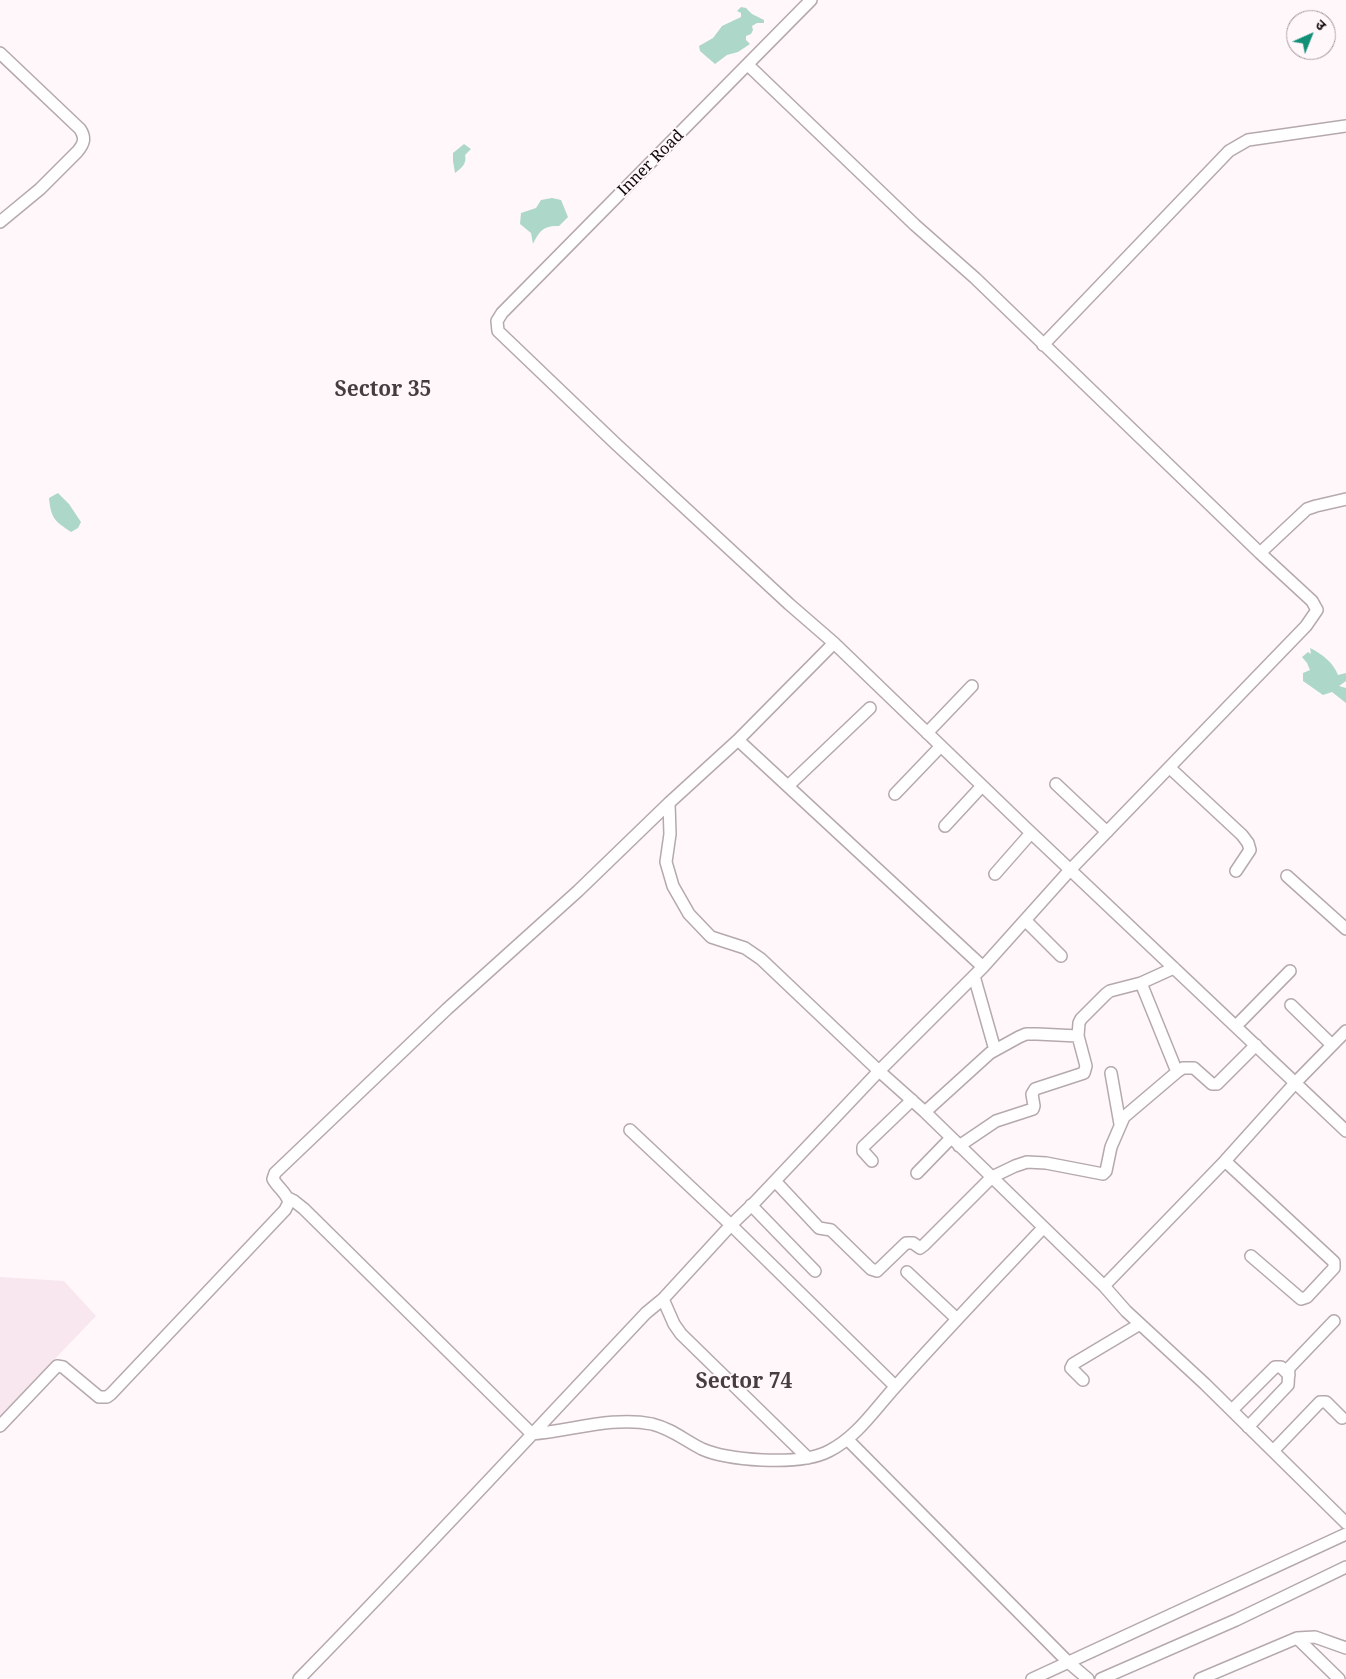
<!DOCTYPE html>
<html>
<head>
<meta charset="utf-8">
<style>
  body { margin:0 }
  #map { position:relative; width:1346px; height:1679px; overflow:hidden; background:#fff7fa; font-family:"Noto Serif","Noto Sans Devanagari",serif }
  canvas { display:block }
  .north { position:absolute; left:1286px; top:10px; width:50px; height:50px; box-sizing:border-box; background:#fff7fa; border:1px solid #9f989b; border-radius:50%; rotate:44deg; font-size:14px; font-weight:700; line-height:20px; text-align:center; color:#0e0a0c }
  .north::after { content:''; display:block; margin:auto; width:18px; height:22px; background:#119077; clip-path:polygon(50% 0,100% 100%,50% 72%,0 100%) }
</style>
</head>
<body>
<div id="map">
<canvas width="1346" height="1679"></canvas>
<div class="north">उ</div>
</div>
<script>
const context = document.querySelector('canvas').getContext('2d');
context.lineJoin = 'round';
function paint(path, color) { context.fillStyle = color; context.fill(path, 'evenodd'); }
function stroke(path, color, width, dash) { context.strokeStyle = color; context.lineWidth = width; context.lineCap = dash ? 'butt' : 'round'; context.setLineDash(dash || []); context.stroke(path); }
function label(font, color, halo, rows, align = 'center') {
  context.font = font + ' "Noto Serif",serif'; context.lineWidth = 4; context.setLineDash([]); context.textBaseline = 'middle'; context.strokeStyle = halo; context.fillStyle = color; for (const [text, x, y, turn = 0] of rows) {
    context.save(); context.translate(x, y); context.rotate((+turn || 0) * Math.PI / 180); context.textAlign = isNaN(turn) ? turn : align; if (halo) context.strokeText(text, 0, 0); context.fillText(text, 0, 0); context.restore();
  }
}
const built = new Path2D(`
  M 0,1277 L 64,1281 L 96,1316 L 0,1416 Z`);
const water = new Path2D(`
  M 741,7 L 746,8 L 752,14 L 764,20 L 764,23 L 757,23 L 752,26 L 753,30 L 751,34 L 746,36 L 746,40 L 750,44 L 738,52 L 727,55 L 715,64 L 700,51 L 699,46 L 713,38 L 722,26 L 741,17 L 741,13 L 737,11 Z
  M 464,144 L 471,149 L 465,155 C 467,163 462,168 455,173 L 453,161 L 453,153 Z
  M 552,198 L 561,200 L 568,217 L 559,226 C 544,225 539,231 533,244 L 531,233 L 520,224 L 521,213 L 536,208 L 541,200 Z
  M 58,493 L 69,504 L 81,522 L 78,528 L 71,532 C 55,521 51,519 49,498 Z
  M 1310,648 C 1322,654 1333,662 1338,675 L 1346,673 L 1346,681 L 1339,686 L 1346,688 L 1346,703 L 1332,692 L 1323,695 L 1303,681 L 1303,673 L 1310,670 L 1307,663 L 1302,657 L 1308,652 L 1311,654 Z`);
const minor = new Path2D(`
  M 811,0 L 502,313 L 497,321 L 498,331 L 616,444 L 789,604 L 834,643 L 1026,828 L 1346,1131
  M 0,53 L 80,129 C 86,138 84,144 77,152 L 40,189 L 0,222
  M 1043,345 L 1229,151 L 1248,140 L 1346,126
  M 1260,553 L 1307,509 L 1316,506 L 1346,499
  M 927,733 L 972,686
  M 738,740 L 983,967
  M 1170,768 L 1242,835 L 1248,843 L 1250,850 L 1236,871
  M 1056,784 L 1107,832
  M 788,786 L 870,708
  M 895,794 L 941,746
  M 669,803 L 670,834 L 666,862 L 673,886 L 689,914 L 711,937 L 745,948 L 761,959 L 879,1071 L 925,1112 L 1104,1286 L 1126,1311 L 1205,1384 L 1346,1523
  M 945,826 L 982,786
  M 995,874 L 1031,833
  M 1287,876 L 1346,929
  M 1025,920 L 1061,956
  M 974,976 L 995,1050
  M 1141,983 L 1177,1072
  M 1291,1005 L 1332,1045
  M 1236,1026 L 1290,971
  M 1111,1073 L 1120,1124
  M 925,1112 L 990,1053 L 1019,1037 L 1026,1034 L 1037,1034 L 1078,1036 L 1079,1023 L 1081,1019 L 1106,994 L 1110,991 L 1141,983 L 1174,968
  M 630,1130 L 731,1225 L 895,1386
  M 959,1146 L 996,1121 L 1033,1109 L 1034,1106 L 1032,1094 L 1035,1089 L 1084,1073 L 1086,1066 L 1078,1036
  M 872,1161 L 863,1151 L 863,1147 L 912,1100
  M 1225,1161 L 1334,1262 L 1334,1268 L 1307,1297 L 1301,1299 L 1251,1256
  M 917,1173 L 951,1138
  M 775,1181 L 819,1228 L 831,1230 L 871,1269 L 877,1271 L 906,1243 L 913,1243 L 920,1248 L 924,1245 L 992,1177 L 1015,1166 L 1027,1162 L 1046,1163 L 1103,1174 L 1106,1171 L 1111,1147 L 1124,1117 L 1177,1072 L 1183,1068 L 1194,1068 L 1212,1084 L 1217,1084 L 1256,1045
  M 288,1198 L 294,1201 L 304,1209 L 532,1434 C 571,1431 612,1416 652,1424 C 672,1429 684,1440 702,1449 C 720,1457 743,1459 762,1460 C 783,1461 810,1461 829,1451 C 857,1437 875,1409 896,1386 C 944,1332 994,1280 1043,1228
  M 751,1205 L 815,1271
  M 907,1272 L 957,1319
  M 1104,1286 L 1225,1161 L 1296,1082 L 1346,1031
  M 663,1299 L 674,1324 L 681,1334 L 808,1458
  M 1083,1380 L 1071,1368 L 1073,1364 L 1140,1324
  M 1232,1410 L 1275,1367 L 1281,1367 L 1289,1375
  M 0,1426 L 57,1366 L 63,1367 L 99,1397 L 107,1397 L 111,1394 L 285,1210 L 289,1202 C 286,1192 278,1188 273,1179 L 275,1173 L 447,1009 L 578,891 L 669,803 L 738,740 L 834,643
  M 1248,1427 L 1288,1385 L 1289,1368 L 1334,1321
  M 848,1440 L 1068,1662 L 1088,1679
  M 1273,1451 L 1320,1402 L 1326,1402 L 1342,1418
  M 1297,1638 L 1339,1679
  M 299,1679 C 417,1559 531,1435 646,1313 L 663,1299 L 731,1225 L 755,1202 L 879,1071 L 983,967 L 1070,870 L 1306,626 L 1317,610 L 1312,601 L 1260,553 L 975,278 L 915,225 L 748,65
  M 1032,1679 L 1346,1534
  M 1101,1679 L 1236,1620 L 1346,1567
  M 1200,1679 L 1297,1638 L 1315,1637 L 1346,1648`);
const streetNames = [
  ["Inner Road",651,163,-45]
];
const districtNames = [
  ["Sector 35",383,390],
  ["Sector 74",744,1382]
];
paint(built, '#f8e7ee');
paint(water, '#add7c9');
stroke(minor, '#b5a9ae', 14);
stroke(minor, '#fff', 11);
label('16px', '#0e0a0c', '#fff7fa', streetNames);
label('bold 21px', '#463d41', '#fff7fa', districtNames);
</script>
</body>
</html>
